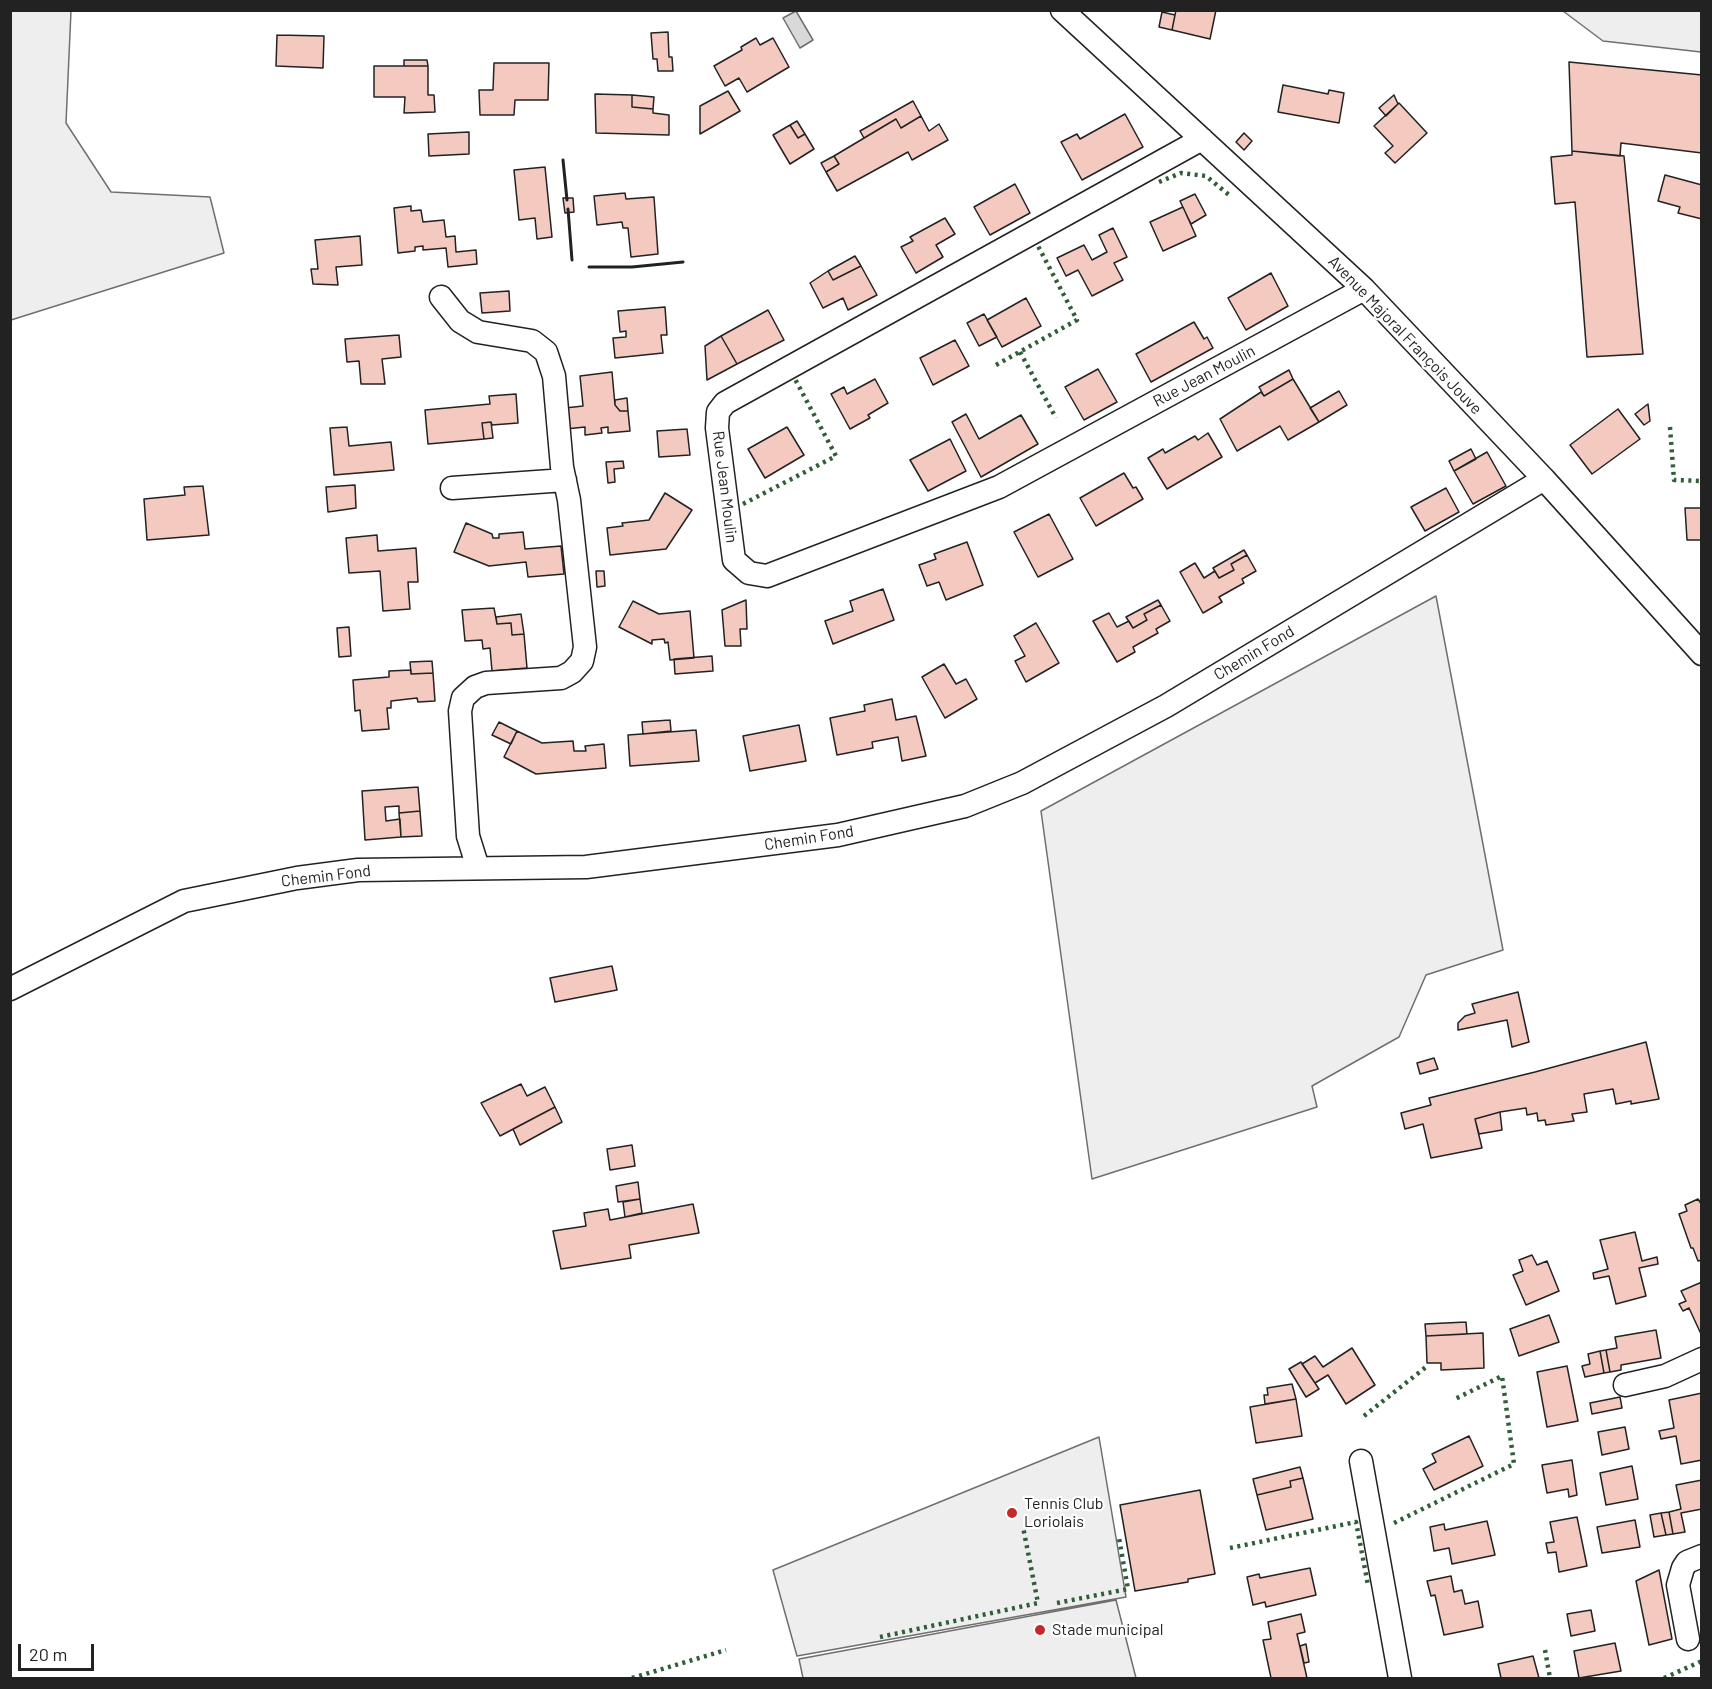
<!DOCTYPE html>
<html>
<head>
<meta charset="utf-8">
<style>
  body { margin:0 }
  #map { position:relative; width:1712px; height:1689px; overflow:hidden; background:#fff; font-family:Barlow,sans-serif }
  canvas { display:block }
  .frame { position:absolute; inset:0; border:12px solid #222; pointer-events:none }
  .scale { position:absolute; left:18px; top:1644px; width:76px; height:27px; box-sizing:border-box; border:3px solid #222; border-top:0; padding-left:8px; font-size:18px; line-height:21px; white-space:nowrap; color:#222; -webkit-text-stroke:4px #fff; paint-order:stroke }
</style>
</head>
<body>
<div id="map">
<canvas width="1712" height="1689"></canvas>
<div class="frame"></div>
<div class="scale">20 m</div>
</div>
<script>
const g = document.querySelector('canvas').getContext('2d');
g.lineJoin = 'round';
function fill(path, color) { g.fillStyle = color; g.fill(path, 'evenodd'); }
const shape = rows => new Path2D(rows.map(r => 'M' + r).join(''));
function strokePath(path, color, width, dash) { g.strokeStyle = color; g.lineWidth = width; g.lineCap = dash ? 'butt' : 'round'; g.setLineDash(dash || []); g.stroke(path); }
function write(font, color, halo, rows, align = 'center') {
  g.font = font + ' Barlow,sans-serif'; g.lineWidth = 4.5; g.setLineDash([]); g.textBaseline = 'middle'; g.strokeStyle = halo; g.fillStyle = color; for (const [text, x, y, turn = 0] of rows) {
    g.save(); g.translate(x, y); g.rotate((+turn || 0) * Math.PI / 180); g.textAlign = isNaN(turn) ? turn : align; if (halo) g.strokeText(text, 0, 0); g.fillText(text, 0, 0); g.restore();
  }
}
const green = shape([
  [11,10,71,11,66,123,111,192,210,197,224,253,11,320,11,10],
  [1563,11,1701,11,1701,52,1603,41,1563,11],
  [1436,596,1503,950,1426,975,1399,1037,1312,1086,1317,1107,1092,1179,1041,811,1436,596],
  [1099,1437,1126,1597,797,1656,773,1570,1099,1437],
  [1116,1600,1136,1678,803,1678,799,1659,1116,1600]
]);
fill(green, '#eee');
strokePath(green, '#6f6f6f', 1.5);
const water = shape([
  [796,11,813,40,800,48,783,18,796,11]
]);
fill(water, '#d9d9d9');
strokePath(water, '#6f6f6f', 1.5);
const building = shape([
  [1176,10,1216,10,1210,39,1172,30,1176,10],
  [1162,12,1175,15,1172,30,1159,27,1162,12],
  [668,32,669,57,672,57,673,71,658,71,657,59,653,59,651,33,668,32],
  [277,35,324,36,323,68,276,66,277,35],
  [756,38,760,45,773,38,789,67,747,92,739,78,725,86,714,66,742,50,741,47,756,38],
  [404,60,427,60,428,66,404,66,404,60],
  [1569,62,1702,75,1702,153,1621,143,1620,156,1572,151,1569,62],
  [494,63,549,63,548,100,515,100,514,115,480,115,479,90,493,90,494,63],
  [374,66,428,66,428,95,434,95,435,112,404,113,405,97,374,97,374,66],
  [1283,85,1328,94,1329,90,1344,93,1339,123,1278,112,1283,85],
  [728,91,740,111,700,134,700,106,728,91],
  [595,94,632,95,632,107,653,109,653,113,669,115,669,135,596,133,595,94],
  [632,95,654,97,653,109,632,107,632,95],
  [1394,95,1398,104,1386,116,1379,108,1394,95],
  [913,101,921,116,901,128,896,119,864,138,860,131,913,101],
  [1399,103,1427,133,1395,163,1385,153,1393,146,1374,126,1399,103],
  [1125,114,1143,147,1082,180,1061,142,1077,134,1080,139,1125,114],
  [921,116,929,131,939,124,948,140,912,160,908,152,837,191,826,172,839,164,834,156,896,119,901,128,921,116],
  [797,121,805,134,798,138,790,125,797,121],
  [790,125,798,138,805,134,814,149,790,164,773,135,790,125],
  [469,132,469,154,429,156,428,134,469,132],
  [1244,133,1252,141,1244,150,1236,142,1244,133],
  [1572,151,1624,156,1643,354,1587,357,1575,202,1555,204,1551,157,1572,155,1572,151],
  [834,156,839,164,826,172,821,163,834,156],
  [545,167,552,237,537,239,535,218,519,220,514,170,545,167],
  [1665,175,1702,185,1702,219,1678,213,1680,207,1658,201,1665,175],
  [1015,184,1030,213,990,235,974,207,1015,184],
  [625,193,626,199,654,197,658,254,631,257,628,228,623,228,622,222,597,225,594,196,625,193],
  [1195,194,1206,215,1191,224,1180,201,1195,194],
  [563,198,573,198,574,212,565,213,563,198],
  [411,206,411,211,421,210,423,222,444,220,446,237,455,236,456,252,476,250,477,264,448,267,446,248,423,250,423,246,415,247,415,251,398,253,394,208,411,206],
  [1183,207,1196,236,1163,251,1150,222,1183,207],
  [945,218,955,234,936,245,943,257,916,273,901,247,913,241,910,237,945,218],
  [1113,228,1127,257,1114,263,1123,280,1092,296,1078,270,1066,276,1057,258,1084,245,1092,260,1107,252,1099,235,1113,228],
  [360,236,362,265,336,267,338,285,313,284,311,269,318,269,315,240,360,236],
  [855,256,861,266,833,280,828,271,855,256],
  [861,266,877,295,848,310,843,298,823,308,810,283,828,271,833,280,861,266],
  [1271,273,1288,306,1246,330,1228,298,1271,273],
  [509,291,510,311,482,313,480,293,509,291],
  [1026,298,1041,326,1002,347,987,320,1026,298],
  [665,307,667,335,661,335,663,353,615,358,613,338,626,337,626,331,620,332,618,311,665,307],
  [768,310,784,340,737,364,721,336,768,310],
  [984,314,997,337,979,346,967,323,984,314],
  [1194,322,1204,339,1207,337,1213,348,1151,382,1136,354,1194,322],
  [399,335,401,357,382,359,385,384,361,384,359,361,347,362,345,339,399,335],
  [721,336,737,364,707,380,705,346,721,336],
  [955,340,969,366,933,385,920,358,955,340],
  [1098,369,1117,402,1084,420,1065,387,1098,369],
  [1289,370,1293,379,1264,396,1259,387,1289,370],
  [612,372,615,405,620,411,628,411,630,431,608,433,608,427,601,428,602,433,585,435,585,427,566,429,565,408,583,406,580,376,612,372],
  [875,379,888,403,868,415,870,418,850,429,831,394,844,387,847,394,875,379],
  [1293,379,1319,422,1288,440,1280,426,1237,451,1220,419,1261,392,1264,396,1293,379],
  [1339,391,1347,405,1319,422,1310,408,1339,391],
  [516,394,518,423,492,425,491,422,482,423,484,439,428,444,425,410,490,404,489,396,516,394],
  [627,398,628,411,620,411,615,405,615,400,627,398],
  [1648,404,1650,421,1644,425,1635,414,1648,404],
  [1618,409,1640,439,1592,474,1570,445,1618,409],
  [966,414,979,439,1021,415,1038,444,981,477,952,422,966,414],
  [491,422,493,438,484,439,482,423,491,422],
  [347,427,349,446,391,442,394,470,334,475,330,428,347,427],
  [787,427,804,455,765,478,748,449,787,427],
  [687,429,690,455,659,457,657,431,687,429],
  [1208,433,1222,457,1167,489,1148,458,1163,449,1165,453,1195,436,1198,440,1208,433],
  [950,439,966,471,928,491,910,460,950,439],
  [1471,449,1476,459,1454,471,1449,461,1471,449],
  [1487,452,1506,486,1473,504,1454,471,1487,452],
  [623,461,624,468,614,469,615,482,608,483,606,462,623,461],
  [1124,473,1133,488,1136,487,1143,499,1096,526,1080,498,1124,473],
  [355,485,356,508,328,512,326,487,355,485],
  [203,486,209,535,147,540,144,499,185,495,184,487,203,486],
  [1446,488,1459,512,1425,531,1411,507,1446,488],
  [665,493,692,510,666,549,610,555,607,528,623,526,622,523,649,520,665,493],
  [1685,508,1702,508,1702,540,1687,540,1685,508],
  [1049,514,1073,559,1038,577,1014,532,1049,514],
  [466,523,492,534,493,538,499,538,499,534,523,532,525,549,561,546,564,574,528,577,526,562,489,566,454,552,466,523],
  [377,535,378,551,416,548,418,582,408,582,410,609,383,611,380,571,349,573,346,538,377,535],
  [967,542,983,585,946,600,939,582,927,586,919,565,936,559,934,554,967,542],
  [1244,550,1247,555,1231,564,1234,570,1219,578,1213,568,1244,550],
  [1247,555,1256,571,1242,579,1244,583,1219,597,1222,602,1203,613,1180,572,1195,563,1204,578,1215,571,1219,578,1234,570,1231,564,1247,555],
  [596,571,604,571,605,586,597,587,596,571],
  [883,589,894,620,833,644,825,621,853,611,850,601,883,589],
  [746,600,747,629,740,629,741,646,725,646,722,610,746,600],
  [1158,600,1161,605,1144,614,1147,620,1133,628,1126,617,1158,600],
  [633,601,659,614,690,611,694,658,670,660,668,642,665,643,664,639,652,640,652,644,619,627,633,601],
  [1161,605,1170,621,1156,629,1158,633,1133,647,1135,652,1117,662,1093,621,1109,613,1117,627,1129,621,1133,628,1147,620,1144,614,1161,605],
  [494,608,497,624,511,623,512,635,524,634,527,668,492,671,490,648,483,649,482,640,465,641,462,610,494,608],
  [521,614,524,634,512,635,511,623,497,624,496,617,521,614],
  [1036,623,1059,663,1026,682,1015,661,1025,656,1014,636,1036,623],
  [349,627,351,656,339,657,337,628,349,627],
  [712,656,713,671,675,674,674,659,712,656],
  [432,661,433,673,411,674,410,662,432,661],
  [944,664,956,684,966,679,977,699,945,718,922,677,944,664],
  [411,670,411,674,433,673,435,701,418,702,417,698,391,701,391,708,387,708,389,729,362,731,360,710,355,711,353,680,389,677,389,671,411,670],
  [892,699,896,720,916,716,926,756,902,761,898,737,872,742,873,748,837,755,830,718,865,711,864,705,892,699],
  [670,720,671,731,643,734,642,722,670,720],
  [499,722,517,731,511,744,492,735,499,722],
  [799,725,806,761,750,771,743,736,799,725],
  [696,730,699,761,630,766,628,735,696,730],
  [517,731,542,743,573,741,574,751,586,751,585,746,604,744,606,768,536,774,504,757,517,731],
  [418,787,420,811,399,813,399,806,385,807,386,821,400,819,401,837,365,840,362,791,418,787],
  [420,811,422,836,401,837,399,813,420,811],
  [612,966,617,990,555,1002,550,978,612,966],
  [1518,992,1529,1042,1512,1047,1507,1020,1458,1030,1458,1023,1465,1016,1475,1013,1472,1004,1518,992],
  [1646,1042,1659,1099,1631,1104,1631,1101,1616,1104,1613,1089,1584,1094,1587,1112,1572,1114,1574,1121,1546,1125,1545,1120,1538,1121,1537,1113,1527,1115,1526,1108,1500,1112,1475,1119,1482,1148,1431,1158,1423,1124,1405,1129,1401,1113,1431,1105,1429,1098,1535,1072,1646,1042],
  [1434,1058,1438,1069,1420,1074,1417,1063,1434,1058],
  [521,1084,527,1096,545,1087,555,1107,500,1136,481,1103,521,1084],
  [555,1107,562,1122,520,1145,513,1129,555,1107],
  [1500,1112,1502,1130,1479,1134,1475,1119,1500,1112],
  [632,1145,635,1166,610,1170,607,1149,632,1145],
  [638,1182,640,1199,618,1202,616,1186,638,1182],
  [640,1199,642,1213,625,1217,623,1202,640,1199],
  [1698,1199,1702,1205,1702,1260,1698,1261,1693,1248,1691,1248,1679,1214,1687,1211,1685,1205,1698,1199],
  [693,1204,699,1233,629,1245,631,1258,561,1269,553,1231,586,1226,584,1213,608,1209,610,1220,693,1204],
  [1635,1232,1642,1261,1657,1257,1658,1264,1639,1268,1646,1296,1616,1304,1609,1276,1594,1279,1593,1273,1608,1269,1600,1240,1635,1232],
  [1532,1255,1537,1265,1547,1261,1559,1291,1526,1305,1513,1275,1523,1271,1519,1260,1532,1255],
  [1702,1282,1702,1334,1701,1334,1689,1308,1683,1311,1679,1304,1686,1301,1681,1291,1702,1282],
  [1549,1315,1559,1342,1519,1356,1510,1329,1549,1315],
  [1466,1322,1467,1334,1426,1336,1425,1324,1466,1322],
  [1656,1330,1661,1358,1621,1365,1621,1370,1610,1372,1606,1350,1617,1348,1615,1337,1656,1330],
  [1483,1333,1484,1368,1441,1370,1441,1363,1427,1363,1426,1336,1483,1333],
  [1352,1348,1375,1385,1346,1404,1328,1375,1315,1383,1302,1364,1315,1356,1323,1367,1352,1348],
  [1606,1350,1610,1372,1604,1373,1600,1351,1606,1350],
  [1600,1351,1604,1373,1585,1377,1582,1366,1590,1364,1588,1354,1600,1351],
  [1301,1362,1319,1389,1306,1397,1289,1369,1301,1362],
  [1567,1366,1578,1421,1547,1427,1537,1372,1567,1366],
  [1292,1384,1296,1399,1265,1404,1264,1395,1268,1395,1267,1388,1292,1384],
  [1702,1393,1702,1460,1681,1464,1676,1436,1661,1439,1659,1431,1674,1428,1669,1400,1702,1393],
  [1620,1397,1622,1408,1592,1414,1590,1403,1620,1397],
  [1296,1399,1302,1436,1256,1443,1250,1407,1296,1399],
  [1625,1427,1629,1449,1602,1455,1598,1432,1625,1427],
  [1469,1436,1483,1466,1434,1490,1423,1469,1436,1462,1432,1454,1469,1436],
  [1572,1460,1577,1495,1569,1497,1568,1489,1547,1493,1542,1465,1572,1460],
  [1632,1466,1638,1499,1606,1505,1600,1473,1632,1466],
  [1300,1467,1303,1478,1290,1481,1291,1487,1257,1495,1253,1479,1300,1467],
  [1303,1478,1313,1519,1266,1530,1257,1495,1291,1487,1290,1481,1303,1478],
  [1702,1480,1702,1509,1681,1513,1685,1532,1673,1534,1669,1512,1681,1509,1676,1485,1702,1480],
  [1200,1490,1215,1574,1188,1579,1188,1582,1135,1591,1120,1505,1200,1490],
  [1669,1512,1673,1534,1666,1535,1661,1513,1669,1512],
  [1661,1513,1666,1535,1654,1537,1650,1515,1661,1513],
  [1577,1517,1587,1566,1559,1572,1556,1552,1548,1553,1546,1543,1554,1542,1550,1522,1577,1517],
  [1635,1520,1640,1547,1602,1553,1597,1527,1635,1520],
  [1487,1521,1495,1555,1452,1564,1449,1548,1434,1551,1430,1527,1444,1524,1445,1530,1487,1521],
  [1310,1568,1316,1595,1266,1607,1265,1602,1253,1605,1247,1577,1259,1574,1260,1578,1310,1568],
  [1659,1570,1672,1639,1649,1645,1636,1581,1659,1570],
  [1451,1576,1454,1592,1462,1590,1465,1604,1478,1601,1483,1627,1444,1635,1435,1595,1431,1596,1427,1581,1451,1576],
  [1591,1610,1595,1631,1571,1636,1567,1614,1591,1610],
  [1301,1614,1305,1632,1297,1634,1307,1678,1271,1678,1263,1640,1271,1639,1268,1622,1301,1614],
  [1615,1643,1621,1671,1579,1678,1574,1651,1615,1643],
  [1306,1644,1309,1662,1304,1663,1300,1646,1306,1644],
  [1533,1656,1539,1678,1501,1678,1498,1664,1533,1656]
]);
fill(building, '#f3c9c0');
strokePath(building, '#222', 1.5);
const minor = shape([
  [1062,10,1364,289,1544,479,1702,654],
  [1202,139,725,403,718,412,717,428,734,560,749,573,767,576,999,487,1364,289],
  [441,297,460,321,478,332,532,341,546,352,554,376,562,467,569,500,585,647,582,661,572,672,561,678,486,683,475,687,463,698,460,711,468,836,478,868],
  [452,488,565,480],
  [10,989,184,901,297,878,358,870,586,867,838,835,965,806,1022,783,1166,706,1544,479],
  [1625,1385,1665,1376,1702,1359],
  [1361,1461,1400,1678],
  [1688,1639,1678,1585,1683,1568,1687,1562,1702,1556]
]);
strokePath(minor, '#222', 25);
strokePath(minor, '#fff', 22);
strokePath(shape([
  [1159,182,1181,173,1206,176,1229,195],
  [1020,352,1056,418],
  [996,365,1077,320,1038,246],
  [1670,427,1674,480,1702,481],
  [743,504,836,456,795,379],
  [1364,1416,1426,1367],
  [1394,1523,1514,1464,1502,1376,1455,1399],
  [1230,1548,1356,1522,1368,1585],
  [1057,1603,1128,1589,1119,1538],
  [880,1637,1038,1603,1023,1527],
  [1545,1650,1550,1678],
  [632,1678,726,1650],
  [1664,1678,1702,1661]
]), '#2f5e38', 4.5, [3, 4.5]);
strokePath(shape([
  [563,160,567,200],
  [568,209,572,260],
  [589,267,632,267,683,262]
]), '#222', 3);
for (const [x, y, r, color] of [
  [1012,1513,6,"#c62828"],
  [1040,1630,6,"#c62828"]
]) { const dot = new Path2D(); dot.arc(x, y, r, 0, 2 * Math.PI); g.fillStyle = color; g.fill(dot); strokePath(dot, '#fff', 2); }
write('16px', '#222', '#fff', [
  ["Avenue Majoral François Jouve",1405,335,46],
  ["Rue Jean Moulin",1204,376,-28],
  ["Rue Jean Moulin",725,487,83],
  ["Chemin Fond",1254,653,-31],
  ["Chemin Fond",809,838,-9],
  ["Chemin Fond",326,876,-7]
]);
write('16px', '#222', '#fff', [
  ["Tennis Club",1024,1504],
  ["Loriolais",1024,1522],
  ["Stade municipal",1052,1630]
], 'left');
</script>
</body>
</html>
